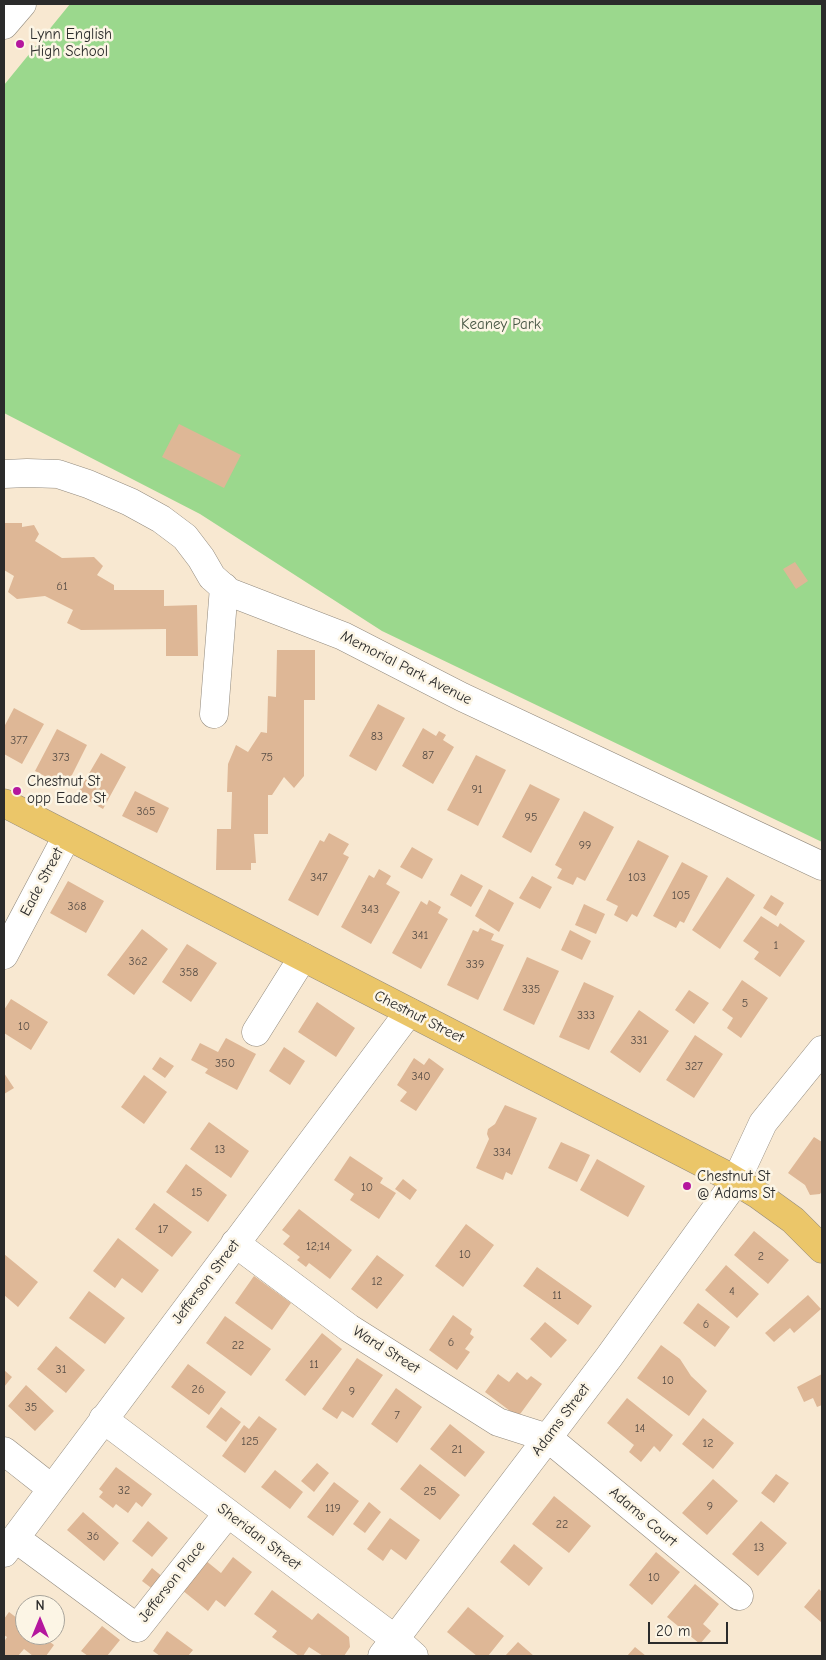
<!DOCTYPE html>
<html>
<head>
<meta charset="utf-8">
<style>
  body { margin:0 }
  #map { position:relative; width:826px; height:1660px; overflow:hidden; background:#f8e8d1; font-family:"Comic Neue",sans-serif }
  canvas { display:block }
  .frame { position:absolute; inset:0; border:5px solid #2b2b2b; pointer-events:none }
  .north { position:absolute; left:15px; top:1595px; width:50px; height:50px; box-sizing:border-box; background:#fcf5e5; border:1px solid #a8a49b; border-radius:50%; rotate:0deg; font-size:14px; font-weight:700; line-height:20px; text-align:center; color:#2b2b2b }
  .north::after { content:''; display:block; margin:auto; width:18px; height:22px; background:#b5179e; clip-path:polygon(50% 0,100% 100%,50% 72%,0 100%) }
  .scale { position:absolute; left:648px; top:1622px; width:80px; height:22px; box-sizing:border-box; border:2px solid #2b2b2b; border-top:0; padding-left:6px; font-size:15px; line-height:18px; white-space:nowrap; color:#2b2b2b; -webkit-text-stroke:4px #fcf5e5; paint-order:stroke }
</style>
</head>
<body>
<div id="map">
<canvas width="826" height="1660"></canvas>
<div class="frame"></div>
<div class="north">N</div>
<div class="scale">20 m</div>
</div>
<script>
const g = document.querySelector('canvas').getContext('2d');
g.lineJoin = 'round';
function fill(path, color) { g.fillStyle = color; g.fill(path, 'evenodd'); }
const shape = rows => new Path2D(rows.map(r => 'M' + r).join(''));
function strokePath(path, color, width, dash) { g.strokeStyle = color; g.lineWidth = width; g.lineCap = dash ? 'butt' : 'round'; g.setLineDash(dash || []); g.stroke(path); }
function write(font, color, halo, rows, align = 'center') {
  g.font = font + ' "Comic Neue",sans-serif'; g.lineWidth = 5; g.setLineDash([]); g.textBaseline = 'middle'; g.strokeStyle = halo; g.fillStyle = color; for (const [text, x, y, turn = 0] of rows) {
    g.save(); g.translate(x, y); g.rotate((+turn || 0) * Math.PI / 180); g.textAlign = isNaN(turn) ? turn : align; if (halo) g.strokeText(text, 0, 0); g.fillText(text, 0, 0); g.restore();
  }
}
fill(shape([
  [70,4,822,4,822,842,382,631,200,514,4,413,4,85]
]), '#9bd88d');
fill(shape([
  [179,424,241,455,224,488,162,457],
  [4,523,22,523,22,527,34,525,39,534,35,541,62,558,94,557,103,566,97,575,114,585,114,590,164,590,164,606,197,605,198,656,166,656,166,629,81,630,67,623,73,610,45,596,17,599,8,592,14,576,4,570],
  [795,562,808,581,796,589,783,569],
  [277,650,315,650,315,700,304,700,304,776,294,788,284,777,272,795,268,795,268,834,254,834,256,863,251,863,251,870,216,870,217,829,231,829,232,792,227,792,228,764,236,745,248,752,261,732,267,733,268,696,276,697],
  [378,704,405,718,376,771,349,756],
  [14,708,44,724,22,764,4,754,4,727],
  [423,728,436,736,439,731,446,735,443,740,454,747,433,784,402,766],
  [57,729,87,745,66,787,35,771],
  [101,753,126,767,103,809,77,794],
  [476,755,506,770,478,826,447,810],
  [530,784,560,799,531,853,502,837],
  [135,791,169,808,157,833,122,816],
  [584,811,614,827,585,881,577,877,573,885,557,878,562,869,555,865],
  [329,833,349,844,343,854,349,857,318,916,288,900,320,840,324,842],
  [638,840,669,856,637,917,632,914,627,922,614,915,618,906,606,900],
  [412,847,433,859,422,879,400,867],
  [682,862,708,876,684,923,680,921,676,928,653,916],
  [379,869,391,876,386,884,400,892,371,944,341,927,369,875,374,878],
  [461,874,483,886,471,907,450,895],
  [532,876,552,887,540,909,519,898],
  [727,877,755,895,720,949,692,930],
  [68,881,104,901,86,933,50,913],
  [489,889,514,903,499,932,475,916],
  [771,895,784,903,776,916,763,908],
  [429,900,441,907,438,913,448,919,421,969,392,953,421,901,427,905],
  [584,904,605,914,596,934,575,925],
  [761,916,778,927,780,923,805,941,780,977,754,959,759,952,743,941],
  [480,928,494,934,491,940,504,945,478,1000,447,985,473,930,478,932],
  [142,929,168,949,134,995,107,975],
  [570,930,591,941,582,960,561,950],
  [187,944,217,963,191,1002,162,982],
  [527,957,559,971,534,1025,503,1010],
  [742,980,768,998,741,1038,727,1028,733,1018,722,1010],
  [584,982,614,996,589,1050,559,1037],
  [689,990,709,1003,694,1024,675,1010],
  [11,999,48,1022,31,1050,4,1033,4,1010],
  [317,1002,355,1028,336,1057,298,1032],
  [639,1010,669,1031,640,1073,610,1052],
  [695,1035,723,1054,694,1098,666,1080],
  [226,1038,256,1054,237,1090,205,1073,208,1069,191,1060,200,1043,218,1052],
  [284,1047,305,1061,290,1085,269,1071],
  [160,1057,174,1066,165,1078,152,1069],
  [414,1058,424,1065,429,1058,444,1069,416,1111,400,1101,407,1092,397,1085],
  [4,1073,14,1088,4,1094],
  [144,1075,167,1092,144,1124,121,1107],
  [505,1105,537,1118,512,1175,506,1172,503,1180,476,1168,489,1139,487,1134,488,1129,495,1124],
  [209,1122,249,1151,231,1178,190,1149],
  [814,1137,822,1142,822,1191,820,1194,810,1195,805,1185,788,1173],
  [561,1142,590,1155,577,1182,548,1168],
  [350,1156,383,1178,380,1183,396,1193,379,1219,350,1200,354,1194,334,1180],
  [597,1159,645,1186,628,1217,580,1190],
  [186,1164,227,1195,208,1222,166,1192],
  [403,1179,417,1190,410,1200,395,1189],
  [154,1203,192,1232,172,1257,135,1229],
  [299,1209,352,1250,330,1279,309,1263,306,1267,297,1260,300,1257,283,1244,290,1236,282,1230],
  [466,1224,494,1245,463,1287,435,1266],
  [754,1231,789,1260,768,1284,734,1255],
  [118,1238,159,1270,142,1293,122,1278,115,1288,93,1271],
  [4,1254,38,1282,18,1307,4,1295],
  [377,1255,404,1275,377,1309,351,1289],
  [726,1265,759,1294,737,1318,705,1290],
  [537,1267,592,1306,578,1325,523,1286],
  [254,1276,291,1303,272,1330,235,1303],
  [89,1291,125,1318,105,1344,69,1318],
  [808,1295,821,1309,794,1333,790,1328,774,1342,765,1333],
  [698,1303,730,1327,715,1347,683,1323],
  [453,1315,472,1329,470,1334,474,1337,465,1349,470,1352,457,1370,429,1350],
  [225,1316,271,1349,251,1376,206,1343],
  [545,1322,567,1340,551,1358,530,1339],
  [322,1333,342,1349,305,1396,285,1380],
  [661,1345,680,1359,691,1376,707,1391,689,1416,637,1378],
  [56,1346,85,1370,66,1393,37,1369],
  [357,1358,383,1375,353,1418,342,1411,337,1419,322,1409],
  [188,1364,226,1392,209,1415,171,1387],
  [4,1370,12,1377,4,1387],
  [517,1372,527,1380,531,1376,542,1384,518,1417,485,1392,498,1374,509,1382],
  [822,1374,822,1405,817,1407,813,1398,804,1402,797,1387],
  [26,1385,54,1411,35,1431,8,1406],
  [396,1388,422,1407,397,1443,371,1424],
  [627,1398,673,1435,660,1452,654,1446,641,1462,629,1452,634,1445,607,1423],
  [221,1407,241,1422,226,1442,206,1427],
  [259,1416,277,1429,245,1473,222,1456,244,1425,249,1429],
  [703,1418,734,1443,713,1469,682,1444],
  [450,1424,485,1452,465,1477,430,1449],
  [317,1463,329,1473,314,1492,301,1481],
  [420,1464,460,1495,440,1520,400,1489],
  [116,1467,152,1494,142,1507,136,1502,128,1513,116,1504,113,1508,99,1497,103,1492,99,1489],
  [275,1470,303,1492,290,1509,261,1487],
  [776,1474,789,1483,774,1503,761,1493],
  [713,1479,738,1501,707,1535,682,1513],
  [334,1482,359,1501,333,1536,307,1517],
  [554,1496,591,1526,569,1553,532,1524],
  [369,1502,381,1512,365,1533,353,1524],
  [83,1512,119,1543,104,1561,67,1530],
  [390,1518,420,1540,406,1560,391,1549,383,1561,367,1549],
  [148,1521,168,1538,152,1557,132,1541],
  [761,1521,787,1543,758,1576,732,1554],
  [514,1544,543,1568,529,1586,500,1562],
  [656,1552,680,1572,652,1605,629,1585],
  [233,1557,252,1572,225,1607,216,1600,208,1611,182,1590,205,1560,221,1573],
  [152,1568,164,1578,154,1590,142,1581],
  [695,1584,719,1604,703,1624,711,1631,700,1644,667,1617],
  [819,1589,822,1592,822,1623,804,1607],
  [272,1590,312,1620,318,1613,349,1637,350,1647,344,1656,323,1656,309,1647,303,1656,299,1656,272,1637,277,1631,254,1614],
  [468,1607,504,1636,488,1656,477,1656,447,1632],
  [9,1612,25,1624,25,1635,40,1635,54,1645,46,1656,33,1656,24,1649,18,1656,6,1656,4,1655,4,1642,7,1637,4,1635,4,1619],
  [102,1626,120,1640,107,1656,88,1656,81,1651],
  [167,1631,193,1650,188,1656,160,1656,153,1651],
  [518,1642,534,1656,505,1656],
  [635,1647,646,1656,627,1656]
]), '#deb796');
const minor = shape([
  [4,25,22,4],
  [4,474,27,473,58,474,88,484,130,502,161,519,185,537,201,558,212,577,229,592,343,636,462,697,822,866],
  [214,714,224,587],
  [4,955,67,836],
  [256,1032,303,957],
  [235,1243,349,1328,498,1422,548,1438,739,1596],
  [103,1419,395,1639,414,1656],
  [4,1451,51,1488],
  [15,1538,137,1628,228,1513],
  [4,1553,409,1012],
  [382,1656,609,1357,736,1181,763,1123,822,1050]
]);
const major = shape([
  [4,803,724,1174,757,1194,793,1220,822,1249]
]);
strokePath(minor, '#928a7e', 29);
strokePath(major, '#928a7e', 29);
strokePath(minor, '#fff', 28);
strokePath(major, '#ebc669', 28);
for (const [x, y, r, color] of [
  [20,44,5,"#b5179e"],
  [17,791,5,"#b5179e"],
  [687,1186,5,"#b5179e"]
]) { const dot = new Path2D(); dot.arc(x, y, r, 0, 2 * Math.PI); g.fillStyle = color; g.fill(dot); strokePath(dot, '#fcf5e5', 2); }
write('12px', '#584e46', null, [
  ["61",62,587],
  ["83",377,737],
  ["377",19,741],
  ["87",428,756],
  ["373",61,758],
  ["75",267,758],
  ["91",477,790],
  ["365",146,812],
  ["95",531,818],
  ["99",585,846],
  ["347",319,878],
  ["103",637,878],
  ["105",681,896],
  ["368",77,907],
  ["343",370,910],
  ["341",420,936],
  ["1",776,946],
  ["362",138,962],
  ["339",475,965],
  ["358",189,973],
  ["335",531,990],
  ["5",745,1004],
  ["333",586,1016],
  ["10",24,1027],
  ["331",639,1041],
  ["350",225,1064],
  ["327",694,1067],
  ["340",421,1077],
  ["13",220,1150],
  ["334",502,1153],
  ["10",367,1188],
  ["15",197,1193],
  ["17",163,1230],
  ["12;14",318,1247],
  ["10",465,1255],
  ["2",761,1257],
  ["12",377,1282],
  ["4",732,1292],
  ["11",557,1296],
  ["6",706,1325],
  ["6",451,1343],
  ["22",238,1346],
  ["11",314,1365],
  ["31",61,1370],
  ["10",668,1381],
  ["26",198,1390],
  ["9",352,1392],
  ["35",31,1408],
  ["7",397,1416],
  ["14",640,1429],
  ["125",250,1442],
  ["12",708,1444],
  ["21",457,1450],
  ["32",124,1491],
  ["25",430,1492],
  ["9",710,1507],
  ["119",333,1509],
  ["22",562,1525],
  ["36",93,1537],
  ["13",759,1548],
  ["10",654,1578]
]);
write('15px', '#2b2b2b', '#fcf5e5', [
  ["Lynn English",30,35],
  ["High School",30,52],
  ["Chestnut St",27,782],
  ["opp Eade St",27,799],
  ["Chestnut St",697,1177],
  ["@ Adams St",697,1194]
], 'left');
write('15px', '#475644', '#fcf5e5', [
  ["Keaney Park",501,325]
]);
write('15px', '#2b2b2b', '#fcf5e5', [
  ["Memorial Park Avenue",406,668,27],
  ["Eade Street",42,882,-62],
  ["Chestnut Street",419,1017,27],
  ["Jefferson Street",206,1282,-53],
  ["Ward Street",386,1350,32],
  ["Adams Street",561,1420,-53],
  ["Adams Court",643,1517,40],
  ["Sheridan Street",259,1537,37],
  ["Jefferson Place",172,1582,-52]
]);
</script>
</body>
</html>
